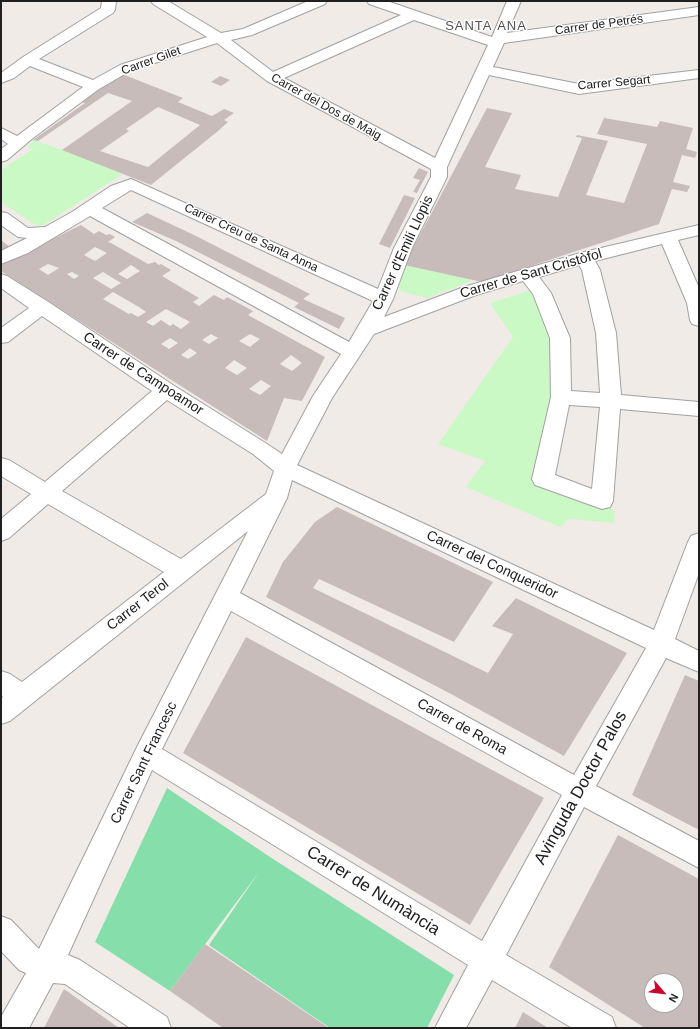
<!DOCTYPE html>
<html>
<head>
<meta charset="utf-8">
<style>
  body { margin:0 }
  #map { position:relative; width:700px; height:1029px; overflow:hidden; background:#f0ebe6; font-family:Arial,sans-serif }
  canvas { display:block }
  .frame { position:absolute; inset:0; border:2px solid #202020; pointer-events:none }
  .north { position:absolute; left:644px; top:973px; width:40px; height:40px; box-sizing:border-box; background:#fff; border:1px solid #a6a6a6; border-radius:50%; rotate:118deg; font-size:11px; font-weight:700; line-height:16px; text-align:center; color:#202020 }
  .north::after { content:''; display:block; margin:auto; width:14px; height:18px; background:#cc032c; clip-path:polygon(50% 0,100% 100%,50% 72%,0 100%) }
</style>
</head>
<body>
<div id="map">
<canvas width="700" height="1029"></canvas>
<div class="frame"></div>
<div class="north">N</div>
</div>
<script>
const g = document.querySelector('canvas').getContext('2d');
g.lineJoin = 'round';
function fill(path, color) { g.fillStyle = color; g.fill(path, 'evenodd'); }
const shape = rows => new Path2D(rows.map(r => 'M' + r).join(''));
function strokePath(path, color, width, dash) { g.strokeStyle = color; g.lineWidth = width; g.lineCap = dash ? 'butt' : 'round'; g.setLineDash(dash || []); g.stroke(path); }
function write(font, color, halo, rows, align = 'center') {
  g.font = font + ' Arial,sans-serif'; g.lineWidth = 3; g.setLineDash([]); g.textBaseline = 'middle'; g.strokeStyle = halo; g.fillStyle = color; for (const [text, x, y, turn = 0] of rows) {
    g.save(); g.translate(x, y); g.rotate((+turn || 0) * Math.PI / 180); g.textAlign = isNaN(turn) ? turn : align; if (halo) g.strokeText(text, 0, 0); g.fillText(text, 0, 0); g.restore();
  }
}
fill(shape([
  [33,140,63,150,123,174,45,224,39,226,34,224,1,202,1,170,33,149,27,146,33,142],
  [404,265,474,280,427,298,401,291,397,285],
  [538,288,560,338,543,479,615,510,614,523,569,519,560,527,466,487,485,461,438,444,513,337,490,303]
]), '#cbf9c5');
fill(shape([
  [167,788,270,857,454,975,427,1028,330,1028,209,945,259,872,170,991,95,942]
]), '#86deaa');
fill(shape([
  [122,74,183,98,178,102,212,116,224,109,234,113,224,120,228,122,218,131,151,185,62,150,132,101,108,93,38,141,33,140,85,103,81,102],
  [158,107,200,125,148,167,100,151,129,131,126,129],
  [220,76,230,80,221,86,211,82],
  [487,108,512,113,485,167,521,175,515,189,558,197,582,138,576,137,577,135,608,141,586,195,624,203,647,144,597,134,604,118,657,127,660,121,693,128,686,149,697,152,695,158,682,155,673,182,690,186,687,192,672,189,659,224,482,282,404,265],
  [419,168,428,172,417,193,413,192,420,180,413,178],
  [404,195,415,198,390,248,379,244],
  [147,213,192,234,310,294,303,299,345,318,339,329,294,307,299,303,176,241,132,222],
  [81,225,94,234,99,231,106,235,110,234,115,237,108,242,111,243,148,264,155,262,159,265,161,264,171,270,162,276,199,298,193,302,199,306,214,295,224,300,227,297,253,311,248,315,325,357,302,401,284,398,267,441,1,271,1,264],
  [95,247,107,253,95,261,84,255],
  [48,264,59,268,48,275,39,269],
  [131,265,140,271,127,279,118,274],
  [72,272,79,276,74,279,67,274],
  [103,272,121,283,111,289,93,278],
  [113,292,139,307,146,312,138,317,131,313,129,314,103,299],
  [166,309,190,322,181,329,173,324,170,326,161,320,153,326,146,322],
  [211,334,218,338,209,344,202,340],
  [250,334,260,339,250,347,239,341],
  [170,338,178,343,169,349,161,344],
  [190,348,197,353,188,359,181,355],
  [291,355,302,363,292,371,280,364],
  [234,360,247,368,237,375,225,368],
  [261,380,271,386,260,395,249,389],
  [1,240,11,248,1,252],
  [337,507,493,582,454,642,319,579,313,588,488,673,513,634,492,626,516,598,627,653,564,756,451,694,266,597,283,562,315,522],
  [246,637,544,798,470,925,183,753],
  [685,675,699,681,699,830,632,795],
  [618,835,699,879,699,1028,645,1028,549,967],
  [652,981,676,981,676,1005,652,1005],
  [205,944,329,1028,223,1028,170,991],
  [64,989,119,1028,44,1028],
  [523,1012,548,1028,515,1028]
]), '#c8bcba');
const minor = shape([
  [102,1,116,1,115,10,113,13,39,59,93,80,120,65,207,37,153,4,151,1,168,1,221,33,243,29,308,1,327,1,325,4,252,35,231,40,273,72,401,15,369,4,367,1,387,1,492,37,507,1,521,1,507,33,699,7,699,15,504,43,493,67,579,84,699,70,699,78,579,94,489,75,447,167,447,177,412,248,393,299,384,317,464,287,521,270,584,252,699,225,699,235,678,240,699,288,699,326,692,324,690,320,687,303,662,244,595,261,600,270,616,333,621,395,699,402,699,416,620,409,613,501,610,507,602,509,535,485,532,479,551,397,550,338,533,294,523,281,476,295,374,334,332,398,297,465,654,630,688,542,691,536,699,533,699,573,675,639,699,651,699,672,666,658,596,786,699,841,699,868,584,807,506,955,612,1017,616,1028,572,1028,492,980,466,1028,435,1028,468,965,152,770,68,955,80,960,167,1017,171,1028,130,1028,65,984,53,983,29,1028,1,1028,1,1017,26,973,19,970,1,951,1,916,11,920,39,949,138,745,248,531,10,721,1,724,1,698,3,697,1,695,1,671,10,674,22,682,164,572,48,504,9,538,1,541,1,519,31,494,1,476,1,458,9,460,45,482,152,391,42,316,8,342,1,343,1,328,29,308,1,288,1,274,7,276,50,303,173,385,267,444,282,454,313,396,341,354,90,216,28,253,1,264,1,251,27,238,18,237,1,225,1,212,7,213,28,228,45,227,72,212,111,186,131,179,378,289,394,248,431,177,431,169,267,81,217,43,130,71,99,89,33,138,7,160,1,162,1,149,8,144,1,139,1,128,17,136,83,87,30,66,14,78,1,83,1,73,23,57,101,8,102,1],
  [414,20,488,45,435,158,284,78,414,20],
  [131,190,373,301,349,342,102,208,131,190],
  [579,265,582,270,596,333,600,393,571,391,570,338,551,293,539,277,579,265],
  [167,400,253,454,274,471,266,494,181,559,62,491,167,400],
  [569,405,600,407,592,489,555,475,569,405],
  [292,480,646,648,574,775,240,593,287,498,292,480],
  [231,611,562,795,482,941,162,749,231,611]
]);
strokePath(minor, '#a1a1a1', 2);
fill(minor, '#fff');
write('12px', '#202020', '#fff', [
  ["Carrer de Petrés",599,25,-8],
  ["Carrer Gilet",151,61,-20],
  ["Carrer Segart",614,83,-5],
  ["Carrer del Dos de Maig",326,107,29],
  ["Carrer Creu de Santa Anna",251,238,25]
]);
g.letterSpacing = '1px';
write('13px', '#535353', '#fff', [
  ["SANTA ANA",486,26]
]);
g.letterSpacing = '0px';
write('14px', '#202020', '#fff', [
  ["Carrer d'Emili Llopis",403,253,-65],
  ["Carrer de Sant Cristòfol",531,274,-16],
  ["Carrer de Campoamor",143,374,33],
  ["Carrer del Conqueridor",492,565,25],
  ["Carrer Terol",138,605,-38],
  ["Carrer de Roma",462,727,29],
  ["Carrer Sant Francesc",144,763,-64]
]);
write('17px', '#202020', '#fff', [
  ["Avinguda Doctor Palos",581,788,-61],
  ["Carrer de Numància",373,891,32]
]);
</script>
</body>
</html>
